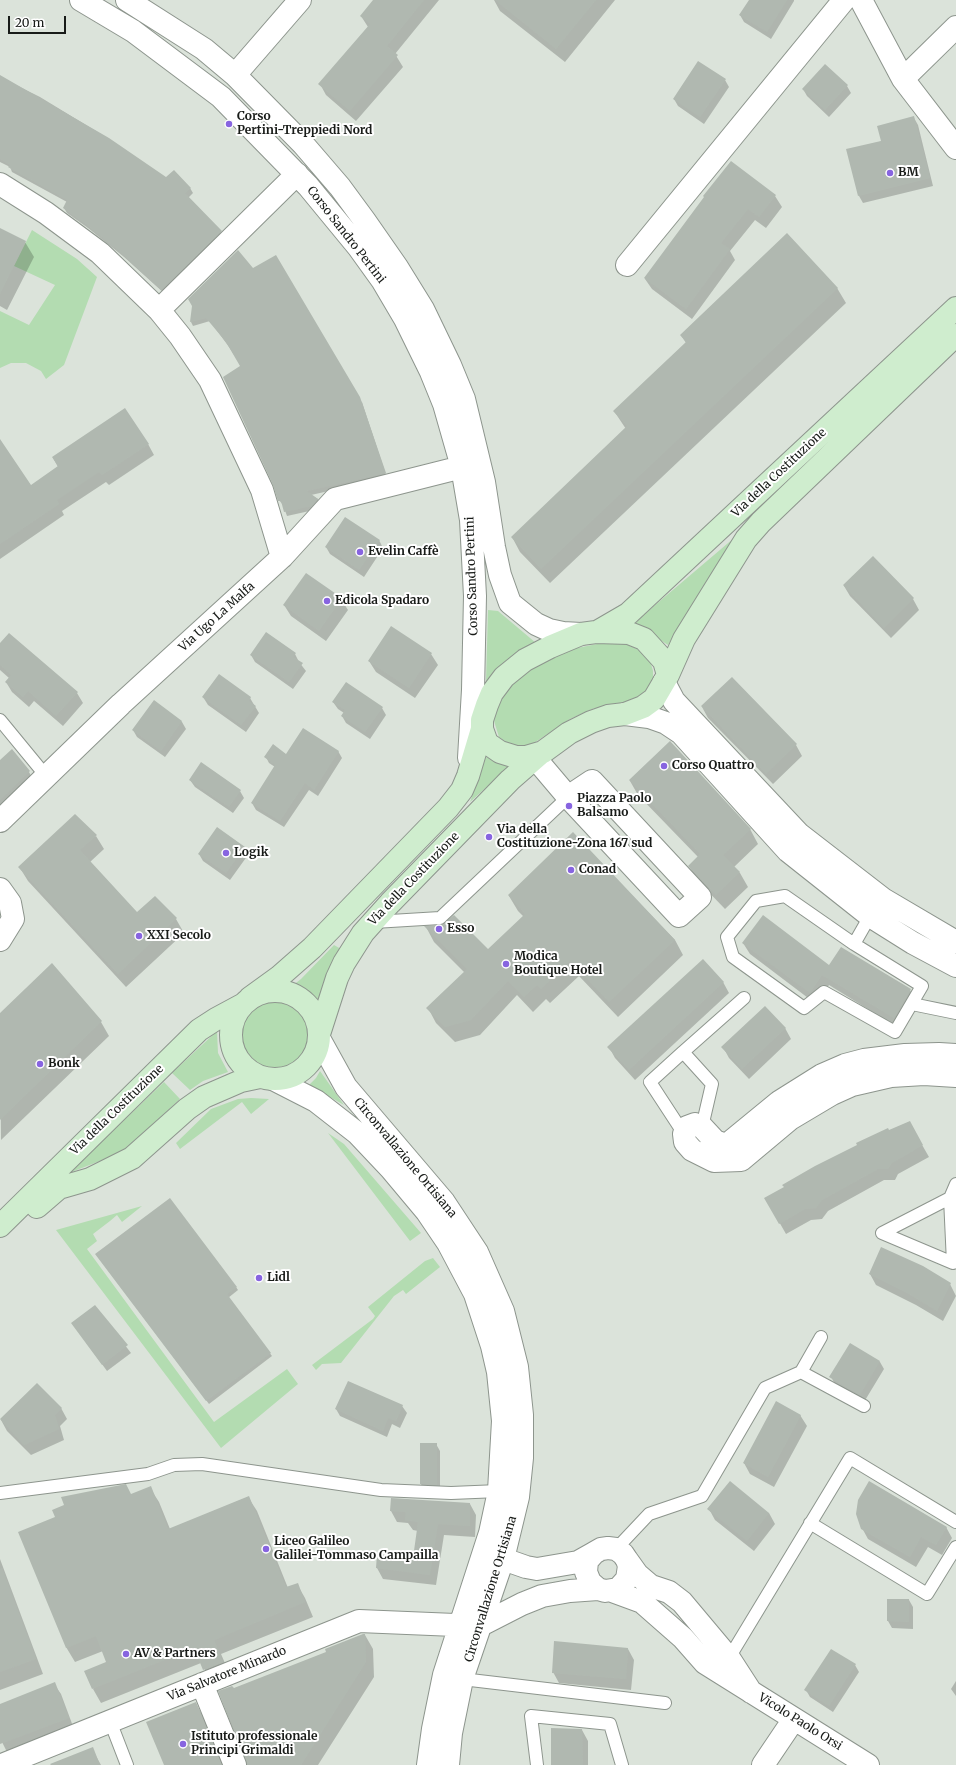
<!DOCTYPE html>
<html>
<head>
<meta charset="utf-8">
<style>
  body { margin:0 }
  #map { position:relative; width:956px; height:1765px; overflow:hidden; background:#dbe3da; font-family:Merriweather,serif }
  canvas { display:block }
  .scale { position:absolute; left:8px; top:16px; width:58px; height:18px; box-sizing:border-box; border:2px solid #181b18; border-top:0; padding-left:5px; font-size:12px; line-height:14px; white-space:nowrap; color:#181b18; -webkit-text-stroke:3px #fff; paint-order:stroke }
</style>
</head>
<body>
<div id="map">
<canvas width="956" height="1765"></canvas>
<div class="scale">20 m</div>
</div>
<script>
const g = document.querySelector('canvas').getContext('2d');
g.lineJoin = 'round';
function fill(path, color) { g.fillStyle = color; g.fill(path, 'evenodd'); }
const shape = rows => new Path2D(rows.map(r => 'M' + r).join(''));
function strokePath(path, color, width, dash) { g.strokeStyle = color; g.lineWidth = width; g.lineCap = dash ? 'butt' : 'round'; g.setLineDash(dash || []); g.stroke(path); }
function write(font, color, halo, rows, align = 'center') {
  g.font = font + ' Merriweather,serif'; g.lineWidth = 4; g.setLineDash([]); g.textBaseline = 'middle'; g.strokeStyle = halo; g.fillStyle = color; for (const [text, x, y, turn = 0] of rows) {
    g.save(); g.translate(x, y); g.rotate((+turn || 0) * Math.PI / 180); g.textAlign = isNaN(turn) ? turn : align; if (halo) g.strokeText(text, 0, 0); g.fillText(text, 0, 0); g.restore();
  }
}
fill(shape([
  [32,230,77,259,97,277,64,365,46,379,41,371,26,363,11,363,0,368,0,311,29,325,55,285,14,266],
  [734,538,668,645,634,623],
  [488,610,498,611,536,643,509,660,486,682],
  [602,643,626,644,639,650,650,660,653,671,653,684,645,695,629,701,592,709,570,719,528,747,512,746,499,737,494,721,496,706,507,688,523,674,549,658,572,649],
  [486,757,510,766,470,802],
  [334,945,341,949,319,1007,317,1001,310,995,301,989,292,986,301,979],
  '239 1037a35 35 0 1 1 70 0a35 35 0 1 1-70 0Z',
  [217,1031,218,1053,228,1072,203,1081,190,1090,172,1073],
  [320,1071,344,1105,309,1085,316,1078],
  [164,1082,180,1099,123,1152,69,1173],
  [251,1098,269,1099,251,1114,242,1102,180,1149,176,1143,211,1109,238,1099],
  [328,1133,344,1144,421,1233,410,1241],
  [142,1206,122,1222,117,1215,110,1221,93,1234,97,1241,87,1249,214,1422,287,1369,298,1384,221,1448,56,1230],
  [433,1258,440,1267,406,1294,403,1290,394,1296,341,1363,322,1364,316,1370,312,1365,373,1319,375,1316,368,1307,425,1261]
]), '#b3dcb1');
fill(shape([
  [374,0,439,0,395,54,403,67,356,121,326,95,320,84,368,27,361,16],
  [494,0,615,0,565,62,500,11],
  [750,0,794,0,794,1,771,39,744,22,740,15],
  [825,66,847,86,851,93,829,117,807,96,803,89],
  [0,77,40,97,109,139,166,178,190,188,193,193,188,198,224,236,165,294,124,257,88,228,67,213,64,208,67,202,12,172,10,167,0,162],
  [725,80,729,87,704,124,678,106,674,99],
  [914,118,918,125,933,186,863,203,859,196,847,150,883,141],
  [731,162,775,196,782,207,766,228,755,220,730,251,735,260,692,319,652,289,645,279],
  [0,229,25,242,34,257,7,310,0,306],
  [837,288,846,303,550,583,520,552,512,537,626,429,614,411,686,343,681,335],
  [193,307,362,402,387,478,311,495,318,499,320,504,314,510,287,516,283,505,279,500,242,367,229,347,210,321,193,326,191,322],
  [0,441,31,486,58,467,53,458,148,444,154,455,109,485,106,482,62,511,64,515,0,559],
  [379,540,383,548,364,577,330,554,326,547],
  [873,558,913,599,919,610,891,638,850,596,844,586],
  [341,599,348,610,326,641,291,616,284,605],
  [0,645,77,693,83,703,63,726,34,701,29,707,12,692,6,682,9,678,0,670],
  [295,654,299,662,306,671,293,689,255,662,251,655],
  [431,654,438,665,415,698,376,672,369,661],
  [203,697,250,698,259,713,246,732,208,705],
  [154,701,182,722,186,729,165,757,137,737,133,730],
  [333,702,382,708,386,715,370,739,346,723,342,716,344,713,338,709],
  [702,707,796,745,802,756,773,784,708,718],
  [338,751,342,758,318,796,309,790,284,827,256,810,252,803,275,767,269,763,266,757],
  [0,762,29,772,35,783,0,816],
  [190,780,240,791,244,798,233,813,195,787],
  [630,781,750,829,758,844,734,867,740,873,748,887,725,909,697,880,689,866,698,857,638,795],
  [573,834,675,940,683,955,618,1017,579,976,550,1003,546,999,533,1012,517,995,480,1035,455,1042,436,1023,428,1008,465,973,434,942,426,927,488,951,524,917,518,911,509,896],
  [96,836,104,849,90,862,137,913,176,919,184,933,126,987,28,881,20,868],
  [244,848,248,855,230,880,203,861,199,854],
  [743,943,910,990,916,1001,900,1029,829,985,816,1004,750,954],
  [723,982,729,993,635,1080,615,1058,609,1047],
  [0,1015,101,1022,109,1036,1,1140],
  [785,1028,791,1039,749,1079,729,1058,723,1047],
  [909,1122,929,1157,898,1174,895,1180,884,1180,828,1211,822,1219,811,1220,786,1234,766,1199,858,1146],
  [882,1248,950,1284,956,1296,943,1321,916,1305,876,1285,870,1274],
  [98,1257,236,1287,238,1290,228,1298,272,1356,209,1404],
  [95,1306,131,1353,107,1371,77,1330],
  [851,1345,880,1362,884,1369,864,1402,835,1384,831,1377],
  [37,1385,61,1408,67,1419,60,1426,64,1440,31,1455,7,1431,1,1420],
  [402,1406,407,1413,400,1428,392,1424,387,1437,340,1416,336,1409],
  [800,1415,807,1426,774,1487,750,1474,744,1463],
  [436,1444,440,1451,440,1492,425,1491,421,1484],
  [150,1488,159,1502,170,1529,248,1497,257,1511,288,1588,297,1584,305,1598,313,1617,221,1654,231,1677,213,1684,201,1663,101,1703,93,1689,107,1663,103,1651,75,1662,66,1647,132,1495],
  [392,1499,470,1504,476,1515,475,1537,444,1535,436,1585,383,1579,377,1568,414,1559,418,1531,413,1530,408,1523,397,1522,391,1511],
  [709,1509,769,1513,775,1524,754,1551,715,1520],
  [946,1527,952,1538,942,1555,928,1547,916,1567,868,1539,862,1528],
  [0,1559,43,1674,0,1690],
  [888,1600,909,1600,913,1607,913,1629,892,1628,888,1621],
  [365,1635,373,1649,374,1677,318,1765,248,1765,233,1689,327,1653],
  [628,1649,634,1660,631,1690,559,1683,553,1672],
  [855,1665,859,1672,833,1712,810,1697,806,1690],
  [956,1681,956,1696,951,1689],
  [54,1684,61,1694,74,1729,8,1754,0,1738,0,1705],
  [196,1704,204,1718,223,1765,165,1765],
  [582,1730,588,1741,588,1765,552,1765],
  [92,1749,101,1765,51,1765]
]), '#0003');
fill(shape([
  [373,0,424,0,387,46,398,55,350,111,318,84,370,24,360,16],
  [495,0,596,0,556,49],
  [749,0,787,0,767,32,739,15],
  [698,61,726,79,700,117,673,99],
  [825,64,848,85,825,110,802,89],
  [0,75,109,138,166,177,174,170,191,188,185,193,222,231,161,290,120,252,84,223,63,208,67,200,8,167,10,165,0,159],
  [914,116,930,178,858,196,846,149,881,141,877,126],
  [731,161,776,195,759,217,748,209,721,243,730,249,686,309,644,278,704,197,703,196],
  [0,228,26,241,0,294],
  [787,233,838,288,541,569,511,537,627,426,613,411,686,342,680,335],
  [238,250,253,268,276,255,360,397,386,473,307,491,318,499,312,506,284,512,281,501,278,501,273,485,223,377,240,366,226,342,206,318,190,322,192,306,188,299],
  [125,408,149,444,102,475,99,472,57,500,59,504,0,544,0,439,31,485,58,466,52,457],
  [345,517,380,540,359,570,325,547],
  [873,556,914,598,884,628,843,585],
  [306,573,342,598,319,631,283,605],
  [391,626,432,653,409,688,368,661],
  [266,632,296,653,293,657,303,663,289,682,250,655],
  [9,633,78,692,56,716,28,691,23,697,5,682,11,675,0,665,0,643],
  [219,674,251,697,249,701,256,706,241,725,202,697],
  [732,677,797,744,766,774,701,706],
  [346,682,383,707,365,732,341,716,345,710,332,702],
  [154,700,182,721,161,751,132,730],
  [303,728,339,751,314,790,305,783,280,821,251,803,275,765,264,757,273,744,286,754],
  [670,741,751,829,723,855,740,872,716,895,688,866,700,854,629,780],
  [12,749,30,771,0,800,0,760],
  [201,762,241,790,229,807,189,780],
  [75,814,97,835,80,850,137,912,155,896,177,918,118,974,18,867],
  [217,827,245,847,226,873,198,854],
  [573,832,675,940,609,1002,570,961,541,989,537,985,524,997,508,981,471,1020,445,1027,426,1008,467,969,424,926,441,925,454,915,488,949,525,914,508,895],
  [763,915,829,965,841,947,911,989,894,1018,822,975,826,969,810,993,742,943],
  [703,959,724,982,629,1070,607,1047],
  [52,963,102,1021,0,1120,0,1013],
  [765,1006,786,1028,742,1069,721,1047],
  [910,1121,923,1145,892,1163,888,1169,878,1169,822,1200,816,1208,805,1209,779,1224,764,1198,784,1187,782,1185,815,1166,857,1145,856,1143,888,1128,889,1130],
  [170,1198,237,1287,227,1294,271,1353,206,1401,95,1254],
  [881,1247,923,1266,951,1283,937,1311,909,1294,869,1274],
  [95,1305,128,1345,102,1365,71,1323],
  [850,1343,880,1361,860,1395,829,1377],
  [348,1381,403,1405,396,1421,388,1418,383,1431,335,1409],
  [37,1383,62,1408,55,1415,59,1429,24,1445,0,1419],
  [776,1401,801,1415,768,1477,743,1463],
  [420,1443,437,1443,437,1485,420,1484],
  [730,1481,769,1513,747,1541,707,1509],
  [869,1481,947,1527,936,1545,921,1537,910,1557,861,1529,856,1514,858,1500],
  [126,1484,131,1494,151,1486,168,1529,249,1496,286,1587,298,1583,305,1602,214,1640,223,1662,203,1670,194,1648,92,1689,84,1671,106,1662,96,1636,66,1648,18,1532,55,1517,52,1510,64,1505,61,1497],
  [391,1498,470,1503,470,1526,438,1524,430,1575,376,1568,377,1554,413,1558,418,1522,405,1520,406,1512,390,1511],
  [2,1568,36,1659,0,1672,0,1569],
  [887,1599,909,1599,909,1622,887,1621],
  [363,1634,365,1634,366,1662,301,1765,247,1765,218,1691,232,1686,234,1688,326,1652,325,1649],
  [554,1641,628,1648,626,1679,552,1673],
  [831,1649,856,1664,829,1706,804,1690],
  [55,1682,69,1718,0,1744,0,1704],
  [196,1702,222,1765,164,1765,146,1722],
  [551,1728,582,1729,583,1765,551,1765],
  [93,1747,100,1765,51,1765,50,1764]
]), '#b0b8b0');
const lane = shape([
  [0,720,46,776],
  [374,922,440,918,568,797],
  [854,944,785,896,756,901,727,937,733,957,804,1008,824,992,895,1032,922,986,854,944,870,916],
  [912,1004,956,1013],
  [683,1052,744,998],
  [684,1134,650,1082,683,1052,712,1084,702,1127],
  [950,1198,882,1233,953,1263,950,1198,956,1184],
  [801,1372,821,1337],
  [0,1493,148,1474,174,1465,202,1464,381,1490,451,1493,499,1491],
  [810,1523,927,1594,956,1547],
  [616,1549,649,1514,702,1496,765,1388,801,1372,864,1406],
  [729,1658,850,1458,956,1522],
  [462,1679,665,1703],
  [110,1721,127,1765],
  [537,1765,531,1716,610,1724,622,1765]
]);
const street = shape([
  [81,0,133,31,221,97,308,186,359,248,382,280,405,319,431,372,444,404,462,467,471,520,475,596,473,690,469,758],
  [127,0,204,49,235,75,303,144,340,187,365,221,397,267,423,309,450,365,464,399,484,482,494,547,500,575,510,603,536,624,549,630,563,633,581,634],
  [861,0,903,79,956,148],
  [235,75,300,0],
  [903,79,956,27],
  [0,184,46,213,100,253,159,310,180,336,210,380,262,490,282,557],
  [627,265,844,0],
  [159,310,297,174],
  [664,682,674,701,799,834,883,899,956,942],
  [625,714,649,717,666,723,681,733,788,851,870,916,913,943,956,966],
  [535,758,568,797,679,916,700,897,592,781,568,797],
  [0,821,121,704,282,557,335,499,462,467],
  [0,889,10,903,13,919,0,940],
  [320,1040,346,1087,444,1202,477,1252,503,1311,517,1367,522,1415,522,1458,518,1497,503,1559,462,1679,451,1733,448,1765],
  [956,1055,939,1054,905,1055,864,1060,845,1065,822,1075,779,1102,729,1143,723,1144,715,1141,702,1127,695,1124,687,1127,684,1134,685,1142,692,1150,714,1161,741,1160,790,1119,832,1094,852,1085,891,1076,924,1074,956,1076],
  [273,1079,316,1101,357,1133,391,1169,427,1212,448,1243,475,1294,492,1346,498,1372,503,1421,499,1491,490,1533,444,1675,433,1729,428,1765],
  [489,1554,526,1567,537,1569,578,1562,594,1553],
  [627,1560,629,1566,627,1579,618,1589,605,1591,598,1589,590,1582,586,1572,587,1561,594,1553,601,1549,608,1548,616,1549,623,1554,627,1560,637,1574,651,1586,669,1592,682,1602,729,1658,751,1692],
  [612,1591,642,1602,683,1638,705,1663,868,1765],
  [202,1684,235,1765],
  [2,1765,359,1621,479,1626,522,1604,542,1596,570,1591,598,1589],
  [763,1765,794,1719]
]);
const secondary = shape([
  [597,632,628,614,956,308],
  [668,675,664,661,644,639,629,633,596,632,581,634,550,647,525,660,504,677,492,693,487,705,482,720,482,729,487,743,500,752,516,757,526,757,543,752,569,733,591,722,608,716,625,714,643,707,654,699,668,675,684,639,746,539,761,522,956,335],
  '231 1035a44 44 0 1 1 88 0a44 44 0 1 1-88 0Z',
  [250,998,279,977,312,948,448,808,462,790,468,776,482,729],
  [320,1031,337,978,344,963,363,933,390,903,510,780,541,753],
  [37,1207,59,1188,90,1179,132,1158,187,1109,204,1097,241,1081,260,1077],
  [0,1226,199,1030,216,1019,242,1005]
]);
strokePath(lane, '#8d958d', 14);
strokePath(street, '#8d958d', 24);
strokePath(secondary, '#8d958d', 24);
strokePath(lane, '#fff', 12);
strokePath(street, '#fff', 22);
strokePath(secondary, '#cfedce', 22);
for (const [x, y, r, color] of [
  [229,124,4,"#8764e0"],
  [890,173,4,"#8764e0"],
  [360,552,4,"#8764e0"],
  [327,601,4,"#8764e0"],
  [664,766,4,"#8764e0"],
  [569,806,4,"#8764e0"],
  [489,837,4,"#8764e0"],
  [226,853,4,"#8764e0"],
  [571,870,4,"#8764e0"],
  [439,929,4,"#8764e0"],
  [139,936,4,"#8764e0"],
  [506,964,4,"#8764e0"],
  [40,1064,4,"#8764e0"],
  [259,1278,4,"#8764e0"],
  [266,1549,4,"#8764e0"],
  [126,1654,4,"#8764e0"],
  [183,1744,4,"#8764e0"]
]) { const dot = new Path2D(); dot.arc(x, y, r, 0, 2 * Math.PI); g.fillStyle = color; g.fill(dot); strokePath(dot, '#fff', 1.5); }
write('bold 12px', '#181b18', '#fff', [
  ["Corso",237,117],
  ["Pertini-Treppiedi Nord",237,131],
  ["BM",898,173],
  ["Evelin Caffè",368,552],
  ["Edicola Spadaro",335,601],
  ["Corso Quattro",672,766],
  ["Piazza Paolo",577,799],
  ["Balsamo",577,813],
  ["Via della",497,830],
  ["Costituzione-Zona 167 sud",497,844],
  ["Logik",234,853],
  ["Conad",579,870],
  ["Esso",447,929],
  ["XXI Secolo",147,936],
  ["Modica",514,957],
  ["Boutique Hotel",514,971],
  ["Bonk",48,1064],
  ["Lidl",267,1278],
  ["Liceo Galileo",274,1542],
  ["Galilei-Tommaso Campailla",274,1556],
  ["AV & Partners",134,1654],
  ["Istituto professionale",191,1737],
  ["Principi Grimaldi",191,1751]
], 'left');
write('12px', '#181b18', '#fff', [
  ["Corso Sandro Pertini",346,235,52],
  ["Via della Costituzione",779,473,-43],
  ["Corso Sandro Pertini",472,576,-92],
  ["Via Ugo La Malfa",217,617,-42],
  ["Via della Costituzione",414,879,-46],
  ["Via della Costituzione",117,1110,-44],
  ["Circonvallazione Ortisiana",405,1158,50],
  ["Circonvallazione Ortisiana",491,1589,-73],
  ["Via Salvatore Minardo",227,1674,-22],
  ["Vicolo Paolo Orsi",800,1722,32]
]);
</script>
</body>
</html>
